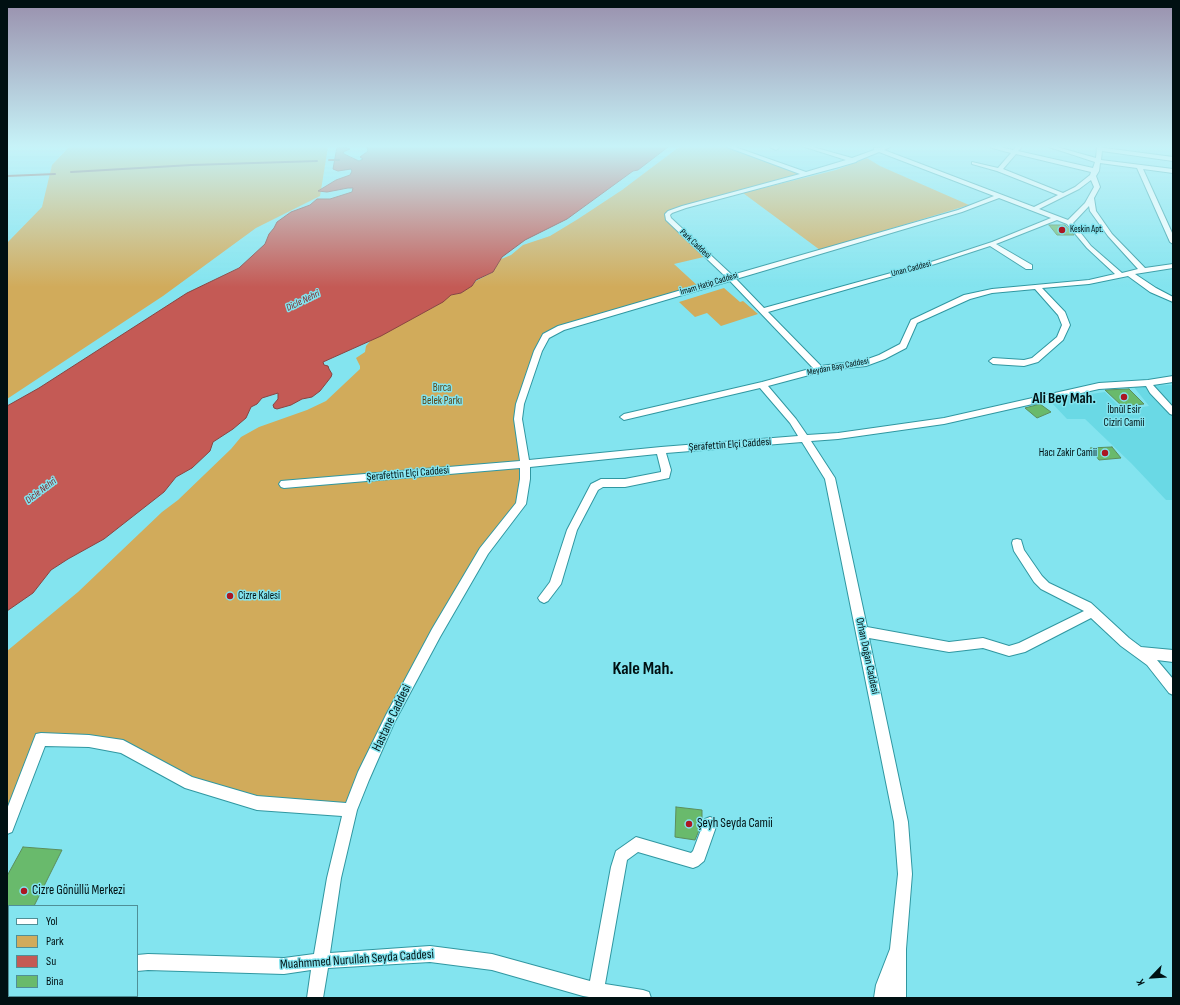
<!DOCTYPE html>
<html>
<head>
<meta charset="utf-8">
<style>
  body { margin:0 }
  #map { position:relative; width:1180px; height:1005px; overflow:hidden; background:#83e4ef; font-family:"Sofia Sans Condensed",sans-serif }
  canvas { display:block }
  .frame { position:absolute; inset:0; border:8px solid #001012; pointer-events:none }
  .legend { position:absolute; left:8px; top:905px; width:130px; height:92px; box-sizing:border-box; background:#83e4ef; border:1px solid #4f8f97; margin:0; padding:5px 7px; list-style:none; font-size:12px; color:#001012 }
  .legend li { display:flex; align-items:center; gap:8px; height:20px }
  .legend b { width:20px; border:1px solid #4f8f97 }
  .north { position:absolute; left:1132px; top:957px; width:40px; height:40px; -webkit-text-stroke:3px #83e4ef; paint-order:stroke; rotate:245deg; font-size:11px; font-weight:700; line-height:16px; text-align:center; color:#001012 }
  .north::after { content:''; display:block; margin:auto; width:14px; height:18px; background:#001012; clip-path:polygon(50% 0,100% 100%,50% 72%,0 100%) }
</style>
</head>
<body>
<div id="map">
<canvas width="1180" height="1005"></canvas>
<div class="frame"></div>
<ul class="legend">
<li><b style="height:5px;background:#fff"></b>Yol</li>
<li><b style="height:11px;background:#d1ab5b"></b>Park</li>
<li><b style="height:11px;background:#c45a55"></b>Su</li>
<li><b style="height:11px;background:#69ba6c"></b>Bina</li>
</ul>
<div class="north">K</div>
</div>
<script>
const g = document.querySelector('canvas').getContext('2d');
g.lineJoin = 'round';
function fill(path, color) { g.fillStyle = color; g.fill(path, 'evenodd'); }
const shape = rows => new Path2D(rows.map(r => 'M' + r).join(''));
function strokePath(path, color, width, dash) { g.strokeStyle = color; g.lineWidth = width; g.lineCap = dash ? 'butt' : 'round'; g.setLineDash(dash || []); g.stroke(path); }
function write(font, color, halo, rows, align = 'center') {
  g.font = font + ' "Sofia Sans Condensed",sans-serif'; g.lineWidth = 3; g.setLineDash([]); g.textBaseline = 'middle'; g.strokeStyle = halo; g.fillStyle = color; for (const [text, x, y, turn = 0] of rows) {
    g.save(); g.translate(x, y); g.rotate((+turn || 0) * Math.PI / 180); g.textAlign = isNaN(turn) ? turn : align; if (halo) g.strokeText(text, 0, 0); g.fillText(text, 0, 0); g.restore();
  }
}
fill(shape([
  [1173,385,1173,500,1166,500,1131,463,1085,419,1067,419,1049,400,1105,392,1123,410,1149,406,1133,386]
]), '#6ad9e5');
fill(shape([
  [69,147,328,147,320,196,256,228,163,296,7,399,7,243,42,207,52,165],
  [679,147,730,147,805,174,684,207,667,215,708,256,674,264,699,287,549,333,520,404,523,499,484,551,436,633,350,810,257,803,190,783,123,747,41,739,7,827,7,651,78,592,162,512,178,500,231,449,241,437,259,427,307,410,326,401,360,369,360,366,356,358,365,352,366,346,372,339,436,306,451,295,461,293,472,286,476,281,493,272,499,260,511,255,523,245,550,236,578,219,622,190],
  [867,158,880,166,969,205,820,250,743,193,836,170],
  [724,288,740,302,743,301,758,314,721,326,707,313,695,317,679,302]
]), '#d1ab5b');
const water = shape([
  [337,147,349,148,350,149,343,152,344,154,359,161,363,159,360,157,368,151,367,147,668,147,638,170,633,171,567,219,525,240,502,257,493,272,476,280,472,286,461,293,451,295,443,302,381,336,323,362,324,365,328,366,329,369,332,374,331,377,320,391,312,397,302,399,291,405,277,409,274,408,273,405,278,399,278,393,262,398,257,404,251,407,246,418,233,429,213,442,210,451,192,468,176,477,164,492,104,539,68,559,51,570,33,593,7,611,7,406,39,388,187,293,239,268,265,244,269,234,274,228,277,222,291,212,310,205,317,199,330,199,352,192,353,188,348,188,327,192,318,191,336,180,350,175,352,171,351,169,338,171,333,169,337,147]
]);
fill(water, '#c45a55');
strokePath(water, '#894441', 1);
strokePath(shape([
  [329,160,339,160],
  [71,172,191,165,317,161],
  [7,176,55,174]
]), '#894441', 2);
const building = shape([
  [1049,225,1065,225,1074,235,1057,235,1049,225],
  [1129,389,1144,404,1122,406,1105,390,1129,389],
  [1040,404,1051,412,1037,418,1025,408,1040,404],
  [1112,447,1121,458,1099,460,1090,448,1112,447],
  [676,807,702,810,702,823,695,840,675,837,676,807],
  [23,847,62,850,34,906,7,906,7,876,23,847]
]);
fill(building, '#69ba6c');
strokePath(building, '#5b8e5c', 1);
const minor = shape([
  [727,147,735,147,806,172,846,160,805,147,813,147,852,158,874,150,874,148,890,147,884,150,1034,207,1058,195,997,171,972,164,972,162,998,168,1011,153,992,148,991,147,1000,147,1013,150,1016,147,1020,147,1021,148,1018,151,1093,168,1095,162,1049,147,1057,147,1096,158,1097,147,1173,157,1173,161,1102,151,1101,160,1173,169,1173,173,1143,169,1173,235,1173,244,1170,242,1137,168,1100,163,1099,171,1096,176,1100,187,1094,198,1096,211,1112,234,1145,268,1173,264,1173,268,1135,274,1156,288,1173,297,1173,302,1150,292,1128,276,1089,284,1042,288,1065,312,1070,325,1063,340,1038,362,1024,366,993,364,989,361,993,358,1024,360,1032,358,1057,337,1062,325,1058,315,1035,289,992,293,970,299,917,323,906,348,885,359,866,366,828,370,768,386,796,419,807,435,838,433,944,418,1099,383,1148,380,1173,376,1173,382,1153,385,1173,407,1173,415,1170,414,1150,393,1146,386,1099,389,944,424,838,439,811,441,835,478,867,627,949,642,983,638,1009,646,1019,643,1084,611,1041,589,1034,582,1014,551,1012,543,1013,540,1017,539,1021,540,1024,550,1042,576,1049,583,1091,603,1129,638,1141,647,1173,650,1173,662,1157,660,1173,679,1173,695,1169,693,1147,665,1121,646,1091,618,1025,652,1009,656,983,648,949,652,869,638,908,822,912,874,906,949,906,998,874,998,876,985,890,949,898,874,894,822,825,479,802,442,666,453,671,470,669,478,625,487,603,487,598,490,577,530,561,584,548,601,544,603,540,601,538,598,550,582,567,530,591,484,601,479,625,479,661,472,661,470,657,454,530,467,530,479,526,504,488,554,440,637,394,723,369,780,357,810,341,878,330,953,430,946,492,954,590,981,611,867,616,851,636,837,691,853,693,851,705,819,710,817,715,819,717,824,704,861,698,866,693,868,638,852,627,860,605,984,643,990,649,992,651,998,595,998,583,996,492,970,430,962,328,968,323,998,307,998,311,970,284,974,148,970,137,971,137,955,148,954,284,958,314,954,327,878,342,816,257,810,185,788,121,753,89,747,45,746,12,832,7,834,7,809,36,734,41,733,89,735,123,740,192,777,257,796,346,803,358,772,386,715,432,629,480,548,516,503,520,479,520,468,284,488,281,487,279,484,281,481,520,461,514,419,516,404,534,351,543,334,558,326,726,277,666,220,665,214,668,211,682,206,800,174,727,147],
  [879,152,994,196,958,210,732,275,671,218,670,215,672,213,686,208,839,167,856,162,857,161,879,152],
  [1016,154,1091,172,1090,175,1075,187,1063,193,1003,169,1016,154],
  [1091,180,1094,187,1085,203,1068,220,1039,209,1079,189,1091,180],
  [999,198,1051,218,992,242,931,262,764,308,736,279,962,212,999,198],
  [1089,206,1090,211,1108,236,1138,269,1122,273,1091,246,1073,223,1089,206],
  [1057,220,1067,224,1087,248,1115,274,1089,280,992,289,964,295,911,320,900,344,879,355,865,360,821,366,768,312,935,264,990,246,1026,269,1032,269,1032,265,996,244,1057,220],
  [730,281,813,368,762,382,624,414,620,417,624,420,760,388,790,423,798,436,661,447,529,460,522,419,524,404,542,351,549,338,564,330,730,281],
  [770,147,778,147,779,148,776,150,770,147],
  [7,951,9,951,9,967,7,967,7,951],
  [104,996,120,996,119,998,103,998,104,996]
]);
strokePath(minor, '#3097a1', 2);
fill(minor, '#fff');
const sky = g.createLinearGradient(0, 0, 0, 287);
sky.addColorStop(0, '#9990ad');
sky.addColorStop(0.51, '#c7f3f8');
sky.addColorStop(1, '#c7f3f800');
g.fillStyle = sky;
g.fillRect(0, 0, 1180, 287);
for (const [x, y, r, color] of [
  [1062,230,4,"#ab1723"],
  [1124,397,4,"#ab1723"],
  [1105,453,4,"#ab1723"],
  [230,596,4,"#ab1723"],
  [689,824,4,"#ab1723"],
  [24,891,4,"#ab1723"]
]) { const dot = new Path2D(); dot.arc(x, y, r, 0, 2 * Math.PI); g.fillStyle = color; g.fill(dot); strokePath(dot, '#83e4ef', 1.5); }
write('9px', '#001012', '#83e4ef', [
  ["Keskin Apt.",1070,230]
], 'left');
write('9px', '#001012', '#83e4ef', [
  ["Park Caddesi",695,244,43],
  ["Unan Caddesi",911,269,-15],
  ["İmam Hatip Caddesi",709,284,-17],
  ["Meydan Başı Caddesi",838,367,-11]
]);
write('italic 10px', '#801d1f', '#83e4ef', [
  ["Dicle Nehri",303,301,-26],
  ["Dicle Nehri",41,491,-37]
]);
write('11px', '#5a4619', '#83e4ef', [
  ["Bırca",442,388],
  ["Belek Parkı",442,401]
]);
write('11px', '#001012', '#83e4ef', [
  ["İbnül Esir",1124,410],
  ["Ciziri Camii",1124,423],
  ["Hacı Zakir Camii",1097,453,"right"],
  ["Cizre Kalesi",238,596,"left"]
]);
write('11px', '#001012', '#83e4ef', [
  ["Şerafettin Elçi Caddesi",730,445,-4],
  ["Şerafettin Elçi Caddesi",408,474,-5],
  ["Orhan Doğan Caddesi",867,656,78]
]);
write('13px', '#001012', '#83e4ef', [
  ["Hastane Caddesi",392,718,-64],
  ["Muahmmed Nurullah Seyda Caddesi",357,960,-4]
]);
write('13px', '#001012', '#83e4ef', [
  ["Şeyh Seyda Camii",697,824],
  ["Cizre Gönüllü Merkezi",32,891]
], 'left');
write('bold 15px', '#001012', '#83e4ef', [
  ["Ali Bey Mah.",1064,399]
]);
write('bold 18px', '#001012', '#83e4ef', [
  ["Kale Mah.",643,669]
]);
</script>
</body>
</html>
